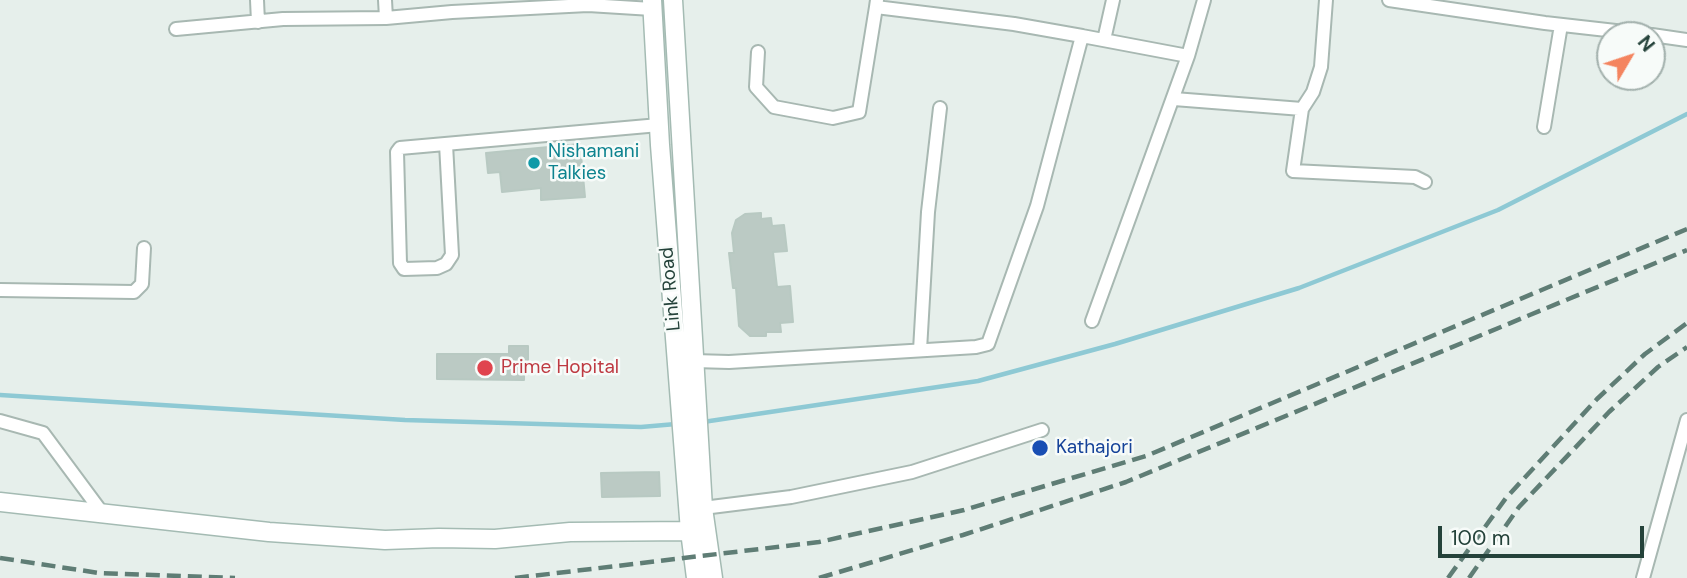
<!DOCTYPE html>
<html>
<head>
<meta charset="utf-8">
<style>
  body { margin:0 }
  #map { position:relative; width:1687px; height:578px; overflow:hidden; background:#e6efeb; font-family:"DM Sans",sans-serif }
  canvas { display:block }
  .north { position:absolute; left:1596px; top:21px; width:70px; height:70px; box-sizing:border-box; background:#f7fbf9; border:2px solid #a3b1ad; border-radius:50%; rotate:51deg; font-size:19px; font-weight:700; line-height:28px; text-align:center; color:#24423a }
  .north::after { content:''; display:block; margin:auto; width:24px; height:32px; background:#f4845f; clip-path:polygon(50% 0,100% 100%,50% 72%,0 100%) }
  .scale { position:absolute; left:1438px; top:526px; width:206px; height:32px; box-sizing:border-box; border:4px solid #24423a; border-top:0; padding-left:9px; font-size:21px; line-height:24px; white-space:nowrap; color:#24423a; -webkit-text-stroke:5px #f7fbf9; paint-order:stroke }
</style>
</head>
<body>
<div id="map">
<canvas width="1687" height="578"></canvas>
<div class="north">N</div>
<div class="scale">100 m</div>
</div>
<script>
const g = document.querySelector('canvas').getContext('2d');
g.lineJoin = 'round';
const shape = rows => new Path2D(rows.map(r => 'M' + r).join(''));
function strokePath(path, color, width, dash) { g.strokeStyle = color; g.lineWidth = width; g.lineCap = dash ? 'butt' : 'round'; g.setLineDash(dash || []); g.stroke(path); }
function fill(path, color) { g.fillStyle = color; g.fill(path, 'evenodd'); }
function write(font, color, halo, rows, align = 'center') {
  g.font = font + ' "DM Sans",sans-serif'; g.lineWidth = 5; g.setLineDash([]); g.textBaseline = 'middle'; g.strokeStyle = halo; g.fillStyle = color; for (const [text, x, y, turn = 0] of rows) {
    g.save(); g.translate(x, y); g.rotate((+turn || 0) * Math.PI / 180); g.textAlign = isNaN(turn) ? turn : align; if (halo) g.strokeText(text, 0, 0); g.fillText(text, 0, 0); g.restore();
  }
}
strokePath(shape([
  [0,395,405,420,641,427,676,424],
  [703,422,978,381,1115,344,1299,288,1498,210,1687,114]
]), '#8ec9d4', 4.5);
const building = shape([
  [580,144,585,197,541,200,541,188,502,192,500,172,488,173,486,153,580,144],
  [761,213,761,219,771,218,772,226,784,225,787,251,773,252,777,287,790,286,793,322,780,323,781,332,766,332,766,336,750,336,739,326,736,288,733,288,729,253,734,253,732,233,736,220,745,214,761,213],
  [509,346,528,346,528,360,524,360,524,380,437,379,437,354,509,354,509,346],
  [659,472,660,496,602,497,601,473,659,472]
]);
fill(building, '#bbcac4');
strokePath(building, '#b8c9c2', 2);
const street = shape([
  [257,0,258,22],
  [385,0,386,18],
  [877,0,876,7,1014,24,1082,36],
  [1389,0,1545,23,1651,35],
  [176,29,283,19,386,18,452,12,588,5,652,9],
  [1652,35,1687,40],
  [1104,40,1113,0],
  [758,52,756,87,774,107,833,118,859,112,876,7],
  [1188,56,1204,0],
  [1174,99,1302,109,1293,171,1415,177,1425,182],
  [1302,109,1313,92,1321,67,1326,0],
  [1544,127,1561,25],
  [446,144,452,255,446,264,437,268,404,269,400,263,397,152,400,148,659,125],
  [0,290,134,292,142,284,144,248],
  [920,350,928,212,940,108],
  [694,361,729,362,976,347,988,344,1037,206,1082,36,1188,56,1092,321],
  [0,421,43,433,103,514],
  [703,508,791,497,912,472,1042,430],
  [1643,578,1687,420]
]);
const secondary = shape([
  [652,0,660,145,690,531,696,578],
  [673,0,703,508,713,578],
  [0,502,269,532,385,540,439,538,495,539,570,532,690,531]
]);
strokePath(street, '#a8b8b2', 16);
strokePath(secondary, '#a4bbb3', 21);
strokePath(street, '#fff', 12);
strokePath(secondary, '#fff', 18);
strokePath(shape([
  [0,558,99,573,235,578],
  [515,578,819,542,964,510,1146,456,1687,229],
  [819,578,963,535,1126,482,1687,250],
  [1448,578,1506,498,1597,399,1645,354,1687,323],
  [1469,578,1519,507,1609,412,1658,367,1687,347]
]), '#5f7d75', 4.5, [14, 7]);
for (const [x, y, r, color] of [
  [534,163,7,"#0f9aa8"],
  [485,368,9,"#e0444e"],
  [1040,448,9,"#1a4fb4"]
]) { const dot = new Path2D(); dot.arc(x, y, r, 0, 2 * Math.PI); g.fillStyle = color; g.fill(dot); strokePath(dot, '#f7fbf9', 2.5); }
write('19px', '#0d838f', '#f7fbf9', [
  ["Nishamani",548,152],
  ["Talkies",548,174]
], 'left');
write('19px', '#24423a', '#f7fbf9', [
  ["Link Road",671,289,-95]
]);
write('19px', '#be3a42', '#f7fbf9', [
  ["Prime Hopital",501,368]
], 'left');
write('19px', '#164399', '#f7fbf9', [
  ["Kathajori",1056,448]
], 'left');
</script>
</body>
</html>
